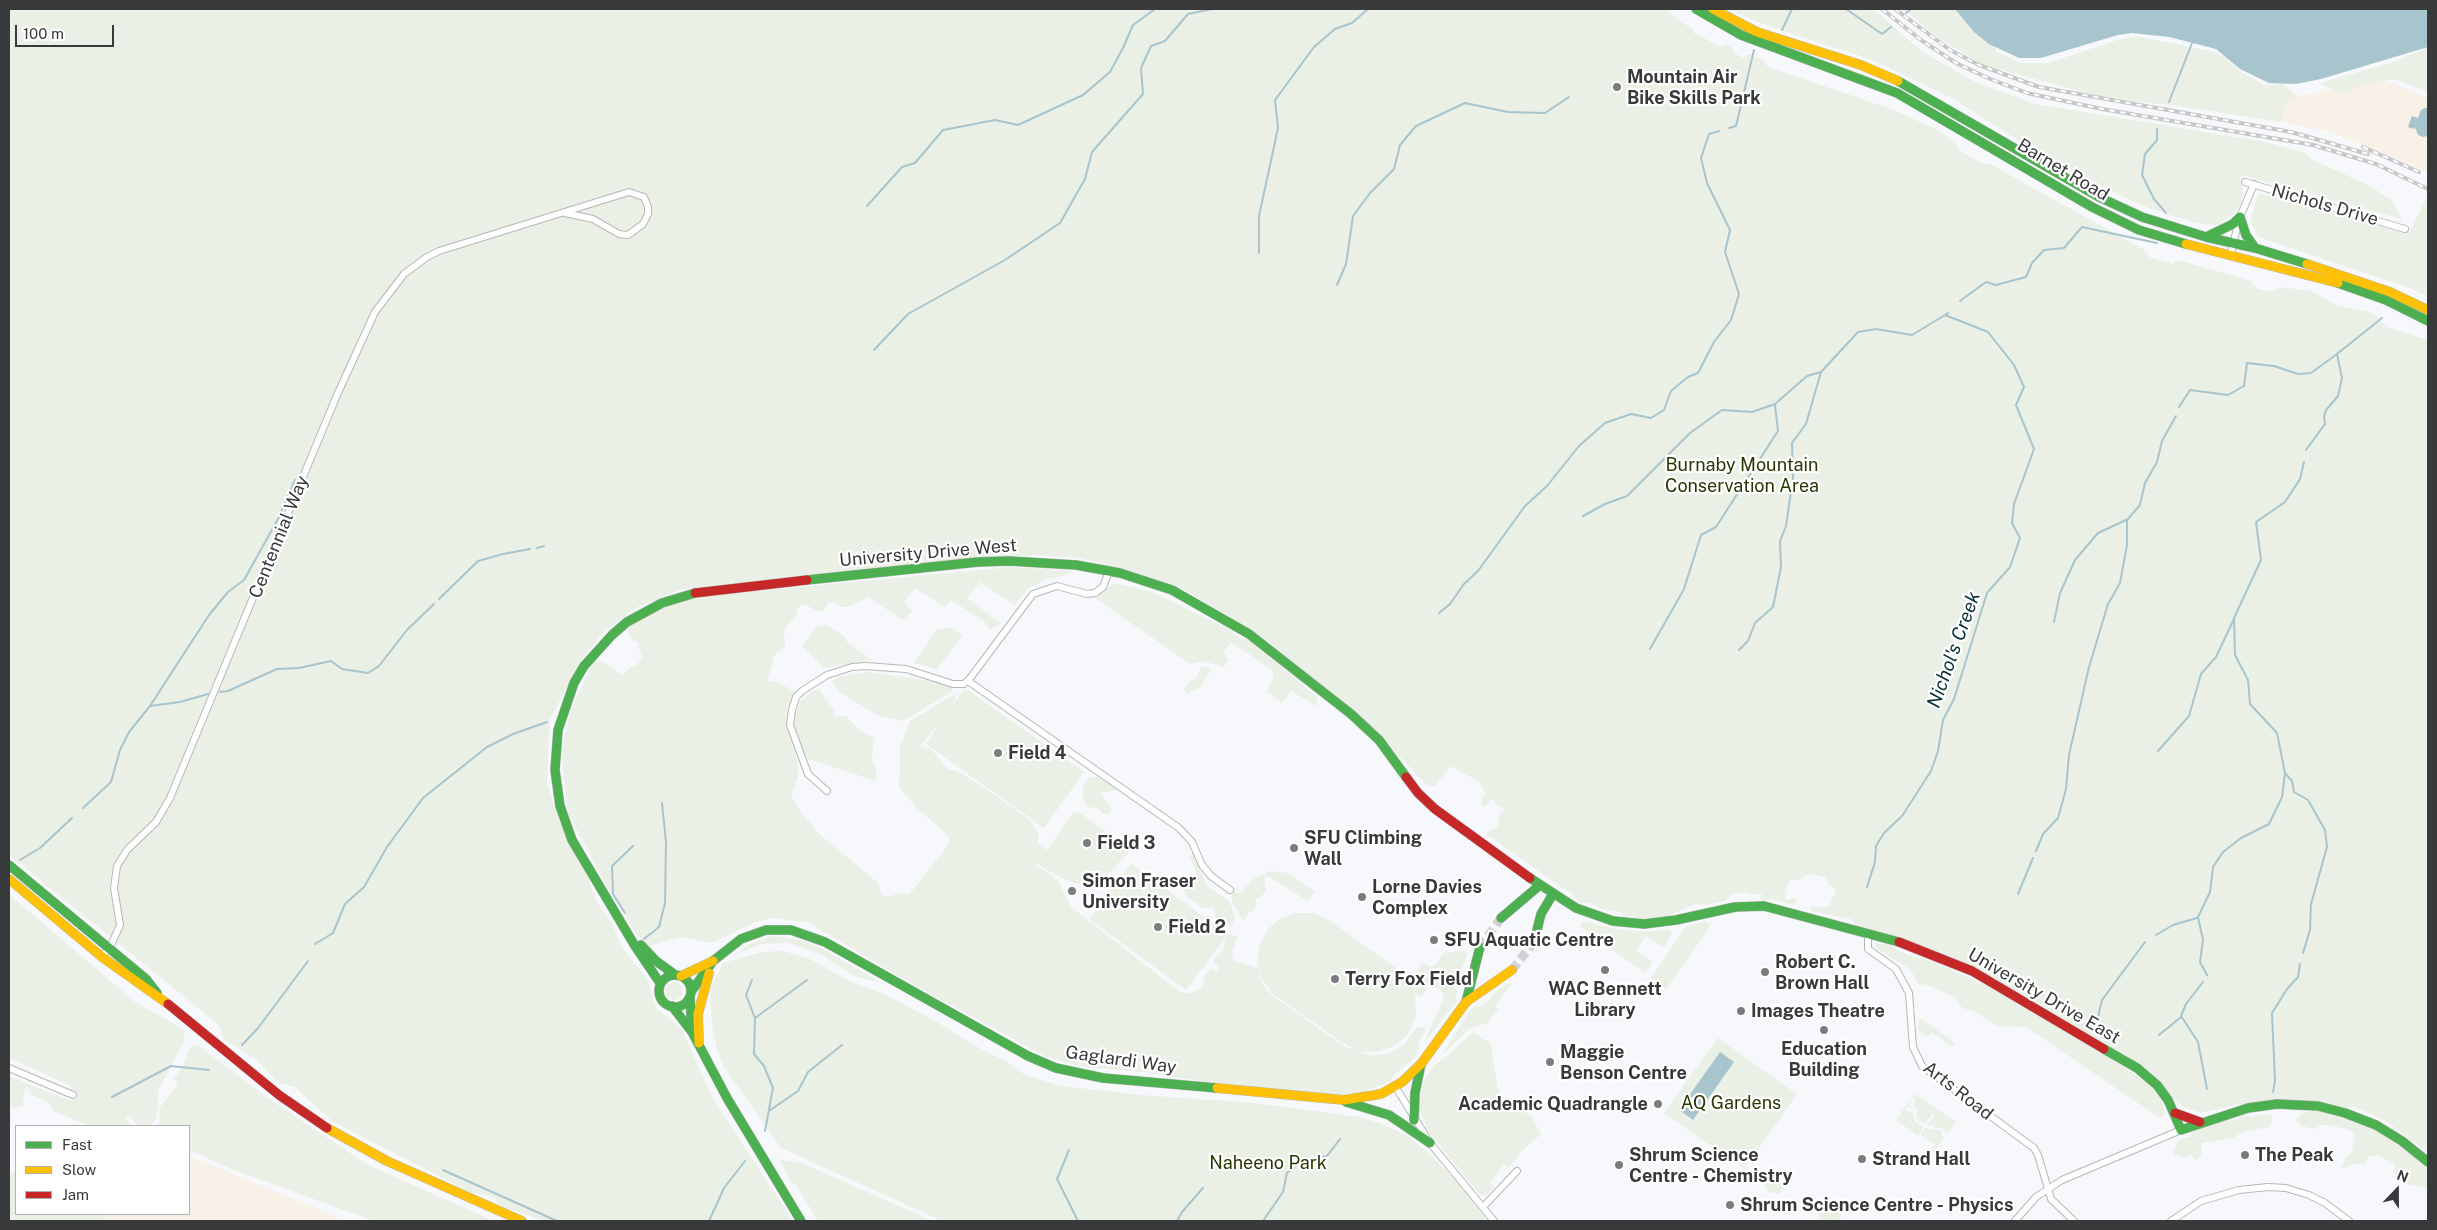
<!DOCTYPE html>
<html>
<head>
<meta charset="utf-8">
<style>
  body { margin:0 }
  #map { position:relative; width:2437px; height:1230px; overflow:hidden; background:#f6f8fb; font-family:"Public Sans",sans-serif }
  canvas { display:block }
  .frame { position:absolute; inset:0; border:10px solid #38393a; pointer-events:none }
  .legend { position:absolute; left:15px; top:1125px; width:175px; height:90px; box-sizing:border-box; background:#fff; border:1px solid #afb0b0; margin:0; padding:6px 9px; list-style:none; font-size:15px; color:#38393a }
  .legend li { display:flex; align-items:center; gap:10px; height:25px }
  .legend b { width:25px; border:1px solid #afb0b0 }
  .north { position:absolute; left:2372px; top:1165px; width:50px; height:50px; -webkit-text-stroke:4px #fff; paint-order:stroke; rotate:22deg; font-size:14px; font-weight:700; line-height:20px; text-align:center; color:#38393a }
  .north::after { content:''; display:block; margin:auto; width:18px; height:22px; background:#38393a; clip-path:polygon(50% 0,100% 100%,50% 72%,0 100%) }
  .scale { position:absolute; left:15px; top:25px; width:99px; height:22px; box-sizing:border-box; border:2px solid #38393a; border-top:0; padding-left:6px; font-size:15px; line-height:18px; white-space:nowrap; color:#38393a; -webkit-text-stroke:4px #fff; paint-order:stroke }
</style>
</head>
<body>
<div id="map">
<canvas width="2437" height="1230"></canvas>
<div class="frame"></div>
<ul class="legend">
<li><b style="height:6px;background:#4caf50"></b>Fast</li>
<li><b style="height:6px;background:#ffc107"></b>Slow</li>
<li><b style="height:6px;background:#c62828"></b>Jam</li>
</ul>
<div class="north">N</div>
<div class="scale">100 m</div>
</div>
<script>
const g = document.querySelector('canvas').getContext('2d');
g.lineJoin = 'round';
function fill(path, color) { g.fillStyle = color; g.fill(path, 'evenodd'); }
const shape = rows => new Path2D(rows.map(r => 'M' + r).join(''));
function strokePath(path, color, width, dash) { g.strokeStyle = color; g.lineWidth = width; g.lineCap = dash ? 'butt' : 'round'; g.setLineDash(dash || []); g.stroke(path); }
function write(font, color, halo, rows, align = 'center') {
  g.font = font + ' "Public Sans",sans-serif'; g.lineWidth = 4.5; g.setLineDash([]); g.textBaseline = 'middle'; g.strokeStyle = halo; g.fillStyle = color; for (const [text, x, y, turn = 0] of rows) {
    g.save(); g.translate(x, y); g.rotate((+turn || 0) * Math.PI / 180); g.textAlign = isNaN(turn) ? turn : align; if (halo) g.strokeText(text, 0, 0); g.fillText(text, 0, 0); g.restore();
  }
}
fill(shape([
  [2366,78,2387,81,2428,98,2428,172,2331,132,2281,122,2287,101,2297,96,2342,88],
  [189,1156,347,1221,106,1221,109,1214,189,1214]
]), '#f7f1e7');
fill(shape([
  [9,9,1666,9,1681,22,1693,29,1694,33,1721,47,1727,45,1733,48,1734,53,1743,58,1749,54,1763,60,1768,67,1894,110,1940,131,1956,144,1959,150,1982,163,1990,164,2143,249,2151,258,2173,264,2175,261,2182,261,2251,281,2256,288,2271,292,2279,287,2312,291,2335,305,2373,313,2389,328,2428,340,2428,1153,2386,1121,2353,1106,2348,1109,2309,1101,2292,1100,2234,1105,2202,1113,2185,1108,2177,1102,2155,1075,2130,1059,2124,1053,2119,1054,2034,1000,1955,962,1950,956,1941,959,1858,928,1851,919,1812,911,1809,909,1812,906,1824,908,1829,906,1836,891,1835,888,1829,885,1825,877,1813,874,1807,875,1800,880,1790,880,1785,893,1786,900,1795,898,1796,902,1794,905,1771,899,1762,901,1760,896,1764,893,1753,895,1746,892,1732,894,1725,901,1707,905,1695,904,1668,916,1641,920,1631,916,1624,917,1620,912,1604,910,1589,903,1578,902,1572,893,1562,888,1486,834,1491,829,1496,829,1499,823,1498,816,1505,809,1495,804,1495,800,1493,798,1485,807,1482,805,1481,798,1486,793,1478,781,1450,766,1435,786,1427,785,1360,716,1285,658,1266,639,1187,591,1167,583,1122,568,1079,558,1039,555,962,559,682,589,636,608,603,632,582,659,550,719,547,783,561,825,584,866,597,902,612,923,622,947,648,980,656,1008,682,1029,712,1097,793,1221,544,1221,499,1205,494,1197,470,1192,332,1121,295,1087,278,1083,256,1059,224,1040,219,1025,9,855],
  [1727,9,1873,9,1923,52,1975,82,2035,104,2266,142,2305,153,2311,159,2368,185,2392,200,2401,219,2238,174,2243,189,2242,202,2236,212,2219,225,2196,223,2151,209,2088,181,2049,160,1955,100,1910,78,1870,59,1768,26],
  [1903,9,1955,9,1974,32,1997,48,1995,51,2021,63,2049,63,2117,40,2136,36,2215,52,2225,58,2238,70,2264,85,2282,84,2297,96,2287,101,2281,122,2185,107,2101,97,1983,65,1938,38],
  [2428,47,2428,92,2395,79,2367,83,2341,95,2320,83,2390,63],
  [2259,193,2409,234,2428,194,2428,297,2410,288,2258,237,2250,220],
  [1012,567,1072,571,1068,575,1048,579,1030,587,1014,605,980,582,967,598,1001,623,990,630,984,621,951,600,945,607,915,588,904,602,912,611,903,620,868,597,848,607,841,607,835,602,828,603,824,610,818,612,805,604,798,607,797,615,785,628,784,638,786,646,775,654,768,679,769,682,775,681,795,692,787,710,797,745,798,777,791,796,802,813,818,833,877,882,882,895,890,897,898,893,909,895,949,844,949,837,944,832,917,808,900,788,898,781,900,777,900,747,910,721,957,693,951,708,965,688,1084,772,1044,828,926,744,941,721,920,746,931,749,948,769,959,772,985,788,1030,820,1038,833,1038,844,1047,850,1073,813,1079,812,1131,850,1107,875,1090,884,1078,884,1065,880,1034,862,1036,865,1057,879,1071,907,1180,992,1192,993,1202,987,1205,974,1211,969,1217,971,1219,967,1213,962,1217,954,1223,951,1226,937,1186,990,1089,919,1131,863,1227,934,1237,936,1232,953,1233,960,1258,968,1263,985,1272,995,1345,1047,1369,1055,1387,1054,1404,1045,1417,1027,1426,1028,1419,1041,1419,1049,1414,1058,1394,1075,1390,1081,1361,1093,1333,1095,1200,1081,1143,1072,1082,1067,1044,1056,909,982,807,922,773,918,753,923,712,943,680,937,650,946,638,937,603,880,568,813,562,759,565,732,573,704,593,664,602,661,619,673,624,674,632,666,637,665,642,658,641,652,638,648,639,642,632,640,628,629,642,616,669,604,703,596],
  [1114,583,1150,591,1229,629,1238,637,1251,641,1318,698,1316,706,1291,691,1282,703,1267,692,1274,675,1272,670,1231,642,1223,653,1229,659,1224,667,1203,661,1190,664,1095,598],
  [826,625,844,636,847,642,872,660,824,668,802,646,817,627],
  [953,628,962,636,937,669,914,663,937,629],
  [1201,667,1212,668,1201,687,1191,691,1189,694,1186,694,1184,689,1190,681,1196,679],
  [868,672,939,682,952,688,951,692,903,721,879,716,841,693,832,683,836,677],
  [814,690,819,690,834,710,833,715,838,717,846,716,859,730,874,738,872,760,876,769,876,781,809,759,801,752,793,719,799,702],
  [1089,777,1098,777,1101,780,1103,778,1120,790,1105,792,1099,791,1112,809,1108,814,1103,814,1098,808,1087,807,1083,800,1083,787],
  [1193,853,1207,886,1229,901,1235,915,1233,927,1216,918,1213,907,1203,908,1187,897,1179,880,1195,881,1196,870,1190,857],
  [1271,871,1288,873,1315,892,1308,901,1264,874,1266,890,1261,897,1254,900,1257,904,1253,911,1249,912,1243,921,1232,902,1232,892,1241,893,1254,878],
  [9,894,135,1002,183,1029,185,1040,158,1091,157,1118,150,1126,139,1126,127,1115,126,1119,133,1126,103,1126,102,1124,91,1126,53,1111,49,1103,31,1094,27,1086,23,1094,24,1105,14,1108,9,1104,9,1076,71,1101,78,1099,69,1085,9,1058],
  [1296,913,1312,913,1327,919,1427,990,1421,997,1415,993,1416,1016,1408,1034,1394,1046,1376,1052,1357,1051,1340,1041,1273,994,1262,979,1257,962,1260,944,1269,928,1281,918],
  [1582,921,1616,929,1649,932,1669,929,1672,934,1664,948,1646,936,1636,950,1653,962,1645,973,1583,929,1580,926],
  [1705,921,1710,925,1708,930,1666,989,1651,978,1686,926],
  [772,936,802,940,823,949,882,983,854,976,822,955,788,943,761,944,737,954,749,944],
  [1874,943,1886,944,1906,954,1934,962,1985,985,2105,1053,2150,1085,2162,1100,2165,1113,2163,1117,2160,1118,2026,1027,1996,1026,1974,1011,1962,1008,1956,998,1928,985,1918,984,1911,970,1876,948],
  [783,951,808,958,849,981,888,996,937,1022,984,1051,1006,1061,1025,1075,1061,1086,1141,1095,1255,1103,1359,1117,1383,1124,1408,1136,1427,1152,1454,1178,1488,1221,942,1221,781,1148,724,1067,717,1049,712,1026,710,989,723,963,762,952],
  [1464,951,1468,954,1454,987,1457,991,1455,999,1457,1001,1424,1043,1444,997,1441,991,1414,975,1423,962,1430,967,1434,966,1444,953],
  '665 991a9 9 0 1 1 18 0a9 9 0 1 1-18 0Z',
  [1507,984,1511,984,1496,1005,1498,1010,1487,1023,1470,1028,1442,1055,1470,1010,1477,1005,1480,1007,1486,1003,1496,992],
  [1920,1018,1955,1043,1952,1047,1932,1032,1928,1037,1917,1029],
  [1473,1032,1486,1041,1490,1041,1499,1094,1531,1116,1541,1134,1521,1152,1509,1168,1504,1164,1490,1183,1494,1187,1485,1197,1479,1194,1427,1129,1419,1108,1423,1082,1434,1065,1446,1057],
  [1718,1038,1797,1094,1744,1169,1664,1113],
  [198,1045,265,1096,368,1165,494,1221,374,1221,234,1170,189,1150,189,1126,159,1126,160,1107,178,1085,174,1079,184,1064,189,1048],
  [1915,1094,1956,1122,1948,1133,1942,1128,1932,1127,1935,1120,1930,1126,1927,1126,1935,1115,1933,1113,1925,1124,1922,1121,1920,1123,1916,1115,1918,1111,1913,1104,1916,1101,1912,1097],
  [1910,1100,1911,1102,1909,1105,1912,1109,1907,1106,1904,1110,1914,1114,1913,1116,1916,1123,1923,1127,1918,1136,1896,1120],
  [2315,1110,2335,1113,2359,1123,2378,1131,2404,1147,2428,1169,2428,1191,2426,1188,2402,1183,2396,1178,2394,1163,2379,1156,2370,1156,2364,1164,2353,1164,2344,1169,2341,1168,2346,1157,2352,1152,2355,1137,2352,1131,2331,1125,2321,1125,2315,1129,2302,1126,2296,1120,2301,1114],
  [2242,1114,2252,1117,2266,1114,2271,1115,2273,1120,2269,1127,2243,1132,2233,1138,2202,1143,2201,1157,2195,1160,2190,1154,2187,1157,2182,1157,2174,1154,2174,1149,2180,1139,2190,1137,2195,1127,2199,1125,2203,1128,2217,1120,2235,1121],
  [1925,1128,1942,1131,1941,1134,1944,1138,1934,1152,1931,1150,1935,1145,1920,1134],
  [779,1159,804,1164,933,1221,818,1221,796,1185,791,1182],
  [16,1171,16,1214,107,1214,104,1221,9,1221,9,1175],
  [1772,1174,1784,1183,1786,1180,1791,1183,1778,1194,1774,1192,1772,1194,1764,1186],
  [1833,1201,1845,1211,1837,1221,1820,1221,1818,1210,1822,1203]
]), '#eaf0e6');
fill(shape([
  [1955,9,2428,9,2428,47,2321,79,2296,84,2269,83,2240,69,2216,49,2169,37,2132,33,2118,35,2041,58,2019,58,1989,44,1974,32],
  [2425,108,2428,108,2428,136,2423,137,2418,135,2415,127,2414,129,2408,127,2412,116,2418,118,2421,110],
  [1720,1052,1734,1062,1693,1120,1679,1110]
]), '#a8c4cd');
strokePath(shape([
  [1846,9,1882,34,1891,27],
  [1906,13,1911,9],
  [1782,30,1792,9],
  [2169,102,2192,43],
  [1729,128,1736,126,1754,50],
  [2157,129,2157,140,2145,154,2142,175,2154,199,2166,213],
  [867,206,902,167,915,163,943,130,995,120,1018,125,1083,95,1110,72,1123,48,1133,25,1155,9],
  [1259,253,1259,216,1278,128,1275,100,1314,47,1335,29,1352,23,1368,9],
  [1337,285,1346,264,1353,216,1370,193,1394,169,1400,145,1416,126,1465,103,1508,112,1545,113,1569,97],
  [1960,301,1986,282,1996,285,2026,277,2032,263,2044,250,2064,248,2082,227,2157,243],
  [874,350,908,314,1005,260,1060,223,1085,179,1092,152,1143,94,1141,68,1151,46,1165,41,1188,14,1212,9],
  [2179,407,2190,390,2228,395,2244,386,2247,363,2274,366,2298,374,2311,373,2337,354],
  [2306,450,2325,424,2324,416,2326,410,2338,396,2342,378,2337,354,2382,318],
  [1583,516,1605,504,1627,496,1690,433,1722,410,1752,412,1775,404,1807,376,1821,372,1858,332,1876,329,1912,335,1945,315],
  [537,548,544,546],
  [439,599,478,561,503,554,530,549],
  [1439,613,1450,604,1464,584,1478,571,1525,506,1547,486,1579,446,1605,423,1631,414,1651,418,1664,410,1671,391,1688,377,1698,373,1714,342,1731,320,1739,294,1725,252,1730,230,1707,183,1701,158,1709,134,1719,131],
  [2054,622,2060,593,2075,560,2098,533,2126,520],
  [1650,649,1684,589,1701,535,1716,527,1778,431,1775,405],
  [1739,650,1748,641,1755,623,1773,607,1781,567,1780,541,1786,526,1793,478,1792,443,1806,424,1821,372],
  [220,692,228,691,277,669,299,668,331,661,342,669,368,673,379,666,407,630,434,604],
  [150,706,180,702,208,694],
  [2158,751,2189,716,2201,674,2216,657,2234,619],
  [83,808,111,782,120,750,129,732,150,706,209,615,228,592,244,580,278,519,295,480],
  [2036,851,2043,834,2058,818,2066,789,2069,755,2089,667,2108,604,2120,583,2127,545,2127,520,2140,505,2145,483,2157,462,2162,441,2176,416],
  [20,860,40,848,72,818],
  [1867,887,1875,862,1876,846,1884,833,1902,816,1931,771,1938,751,1943,720,1954,699,1987,593,2010,567,2020,538,2012,523,2014,504,2034,449,2016,405,2024,387,2014,365,1988,332,1945,315,1948,313],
  [2018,894,2033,858],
  [625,913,613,894,612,866,633,846],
  [2156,935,2173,925,2197,918],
  [644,939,659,927,665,903,666,842,662,803],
  [315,944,333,933,345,904,364,887,387,847,423,798,487,747,513,734,547,722],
  [2303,953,2310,930,2311,904,2327,847,2325,830,2308,800,2294,792,2292,781,2285,773,2277,733,2250,704,2248,680,2235,655,2234,618,2261,560,2256,522,2285,502,2300,479,2304,462],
  [2207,975,2200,962,2203,940,2198,917,2210,892,2213,867,2223,852,2241,838,2269,824,2282,797,2285,773],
  [752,980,746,995,755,1018,754,1054,764,1066,773,1088,765,1131],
  [2203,982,2186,1004,2181,1016,2198,1042,2207,1089],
  [2098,1017,2102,1000,2145,942],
  [755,1018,807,980],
  [2159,1035,2181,1017],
  [242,1045,258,1028,308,961],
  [2273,1092,2275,1080,2272,1013,2287,989,2298,977,2300,964],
  [112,1097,171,1066,209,1070],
  [769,1111,798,1091,808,1072,842,1045],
  [1069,1150,1057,1179,1078,1221],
  [443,1170,557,1221],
  [709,1221,724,1188,745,1161],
  [1177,1221,1182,1212,1203,1188],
  [1263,1221,1283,1192,1287,1173,1303,1160,1327,1156,1340,1139]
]), '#a8c4cd', 2);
strokePath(shape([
  [1480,947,1501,918],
  [1512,970,1534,942]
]), '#d0d2d4', 9, [9, 4.5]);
const street = shape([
  [2245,182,2405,229],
  [2230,256,2240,217,2254,184],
  [968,681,1179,828,1192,842,1202,865,1211,876,1230,890],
  [827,791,808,774,790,725,792,710,796,697,802,691,827,675,852,667,866,666,906,669,953,684,964,684,971,677,1033,594,1057,586,1087,594,1095,593,1103,587,1109,571],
  [1868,933,1868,949,1896,969,1909,993,1913,1047,1922,1066,2034,1148,2038,1155,2051,1199,2074,1221],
  [102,957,112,943,120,925,114,888,117,866,127,850,156,822,170,798,337,395,375,312,404,274,427,257,439,251,629,192,644,197,648,207,648,214,643,224,628,235,619,234,593,219,565,213],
  [9,1068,73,1095],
  [1395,1086,1430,1143,1494,1221],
  [1483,1207,1517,1171],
  [2015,1221,2036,1197,2062,1180,2181,1130],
  [2171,1221,2201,1201,2239,1190,2268,1187,2286,1188,2309,1195,2325,1203,2349,1221]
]);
const fast = shape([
  [1696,9,1741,35,1897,93,2092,207,2139,230,2186,244],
  [1898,81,2099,197,2142,217,2206,237,2255,248,2307,264],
  [2206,237,2233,224,2240,217,2246,235,2255,248],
  [2338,283,2386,300,2428,321],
  [807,580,978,562,1009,561,1076,565,1120,573,1172,590,1249,634,1351,714,1379,740,1406,777],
  [9,865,146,979,157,993],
  [1530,878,1576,908,1613,921,1644,924,1676,920,1735,907,1764,906,1899,942],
  [1501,918,1540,885],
  [1534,942,1541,914,1553,894],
  [641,945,656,961,674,974],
  '659 991a16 16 0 1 1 32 0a16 16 0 1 1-32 0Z',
  [660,983,635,946,572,840,560,806,555,770,558,730,574,683,584,666,612,635,627,622,662,603,695,593],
  [691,992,713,961,741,939,766,930,791,930,825,942,1028,1056,1056,1068,1103,1078,1217,1088],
  [690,997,692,1032],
  [1466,1002,1480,947],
  [672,1006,692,1032,727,1098,801,1221],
  [2104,1049,2137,1068,2157,1085,2168,1100,2181,1130,2248,1108,2277,1104,2318,1106,2345,1113,2376,1125,2402,1141,2428,1162],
  [1346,1102,1389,1115,1430,1143],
  [1414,1120,1415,1093,1421,1064]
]);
const slow = shape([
  [1713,9,1757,32,1861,65,1898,81],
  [2186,244,2338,283],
  [2307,264,2390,292,2428,310],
  [9,879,102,957,168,1004],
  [681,976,713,961],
  [699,1043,698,1014,709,973],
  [1217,1088,1344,1100,1381,1094,1402,1082,1421,1064,1466,1002,1512,970],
  [327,1128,387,1161,522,1221]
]);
const jam = shape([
  [695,593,807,580],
  [1406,777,1418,793,1435,809,1530,878],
  [1899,942,1972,971,2104,1049],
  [168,1004,279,1095,327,1128],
  [2175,1113,2200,1122]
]);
strokePath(street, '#b6b7b8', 8);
strokePath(fast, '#b6b7b8', 10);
strokePath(slow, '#b6b7b8', 10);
strokePath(jam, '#b6b7b8', 10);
strokePath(street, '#fefefe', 6);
strokePath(fast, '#4caf50', 9);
strokePath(slow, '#ffc107', 9);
strokePath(jam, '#c62828', 9);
const rail = shape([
  [1882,9,1921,40,1956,63,1990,79,2027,93,2102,109,2313,145,2376,164,2428,189],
  [1895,9,1950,50,1979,65,2039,87,2291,132,2368,154],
  [2363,147,2419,172]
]);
strokePath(rail, '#c6c7c7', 4);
strokePath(rail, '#fff', 2, [5.5]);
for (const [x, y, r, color] of [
  [1617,87,5,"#7a7c7e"],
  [998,753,5,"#7a7c7e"],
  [1087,843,5,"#7a7c7e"],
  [1294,848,5,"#7a7c7e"],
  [1072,891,5,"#7a7c7e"],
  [1362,897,5,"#7a7c7e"],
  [1158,927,5,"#7a7c7e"],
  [1434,940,5,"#7a7c7e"],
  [1605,970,5,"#7a7c7e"],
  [1765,972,5,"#7a7c7e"],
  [1335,979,5,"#7a7c7e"],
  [1741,1011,5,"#7a7c7e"],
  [1824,1030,5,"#7a7c7e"],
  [1550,1062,5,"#7a7c7e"],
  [1658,1104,5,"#7a7c7e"],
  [2245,1155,5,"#7a7c7e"],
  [1862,1159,5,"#7a7c7e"],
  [1619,1165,5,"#7a7c7e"],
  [1730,1205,5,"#7a7c7e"]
]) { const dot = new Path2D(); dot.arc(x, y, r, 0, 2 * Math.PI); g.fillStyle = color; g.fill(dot); strokePath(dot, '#fff', 2); }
write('bold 18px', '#38393a', '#fff', [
  ["Mountain Air",1627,77],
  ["Bike Skills Park",1627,98],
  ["Field 4",1008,753],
  ["SFU Climbing",1304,838],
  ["Wall",1304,859],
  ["Field 3",1097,843],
  ["Simon Fraser",1082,881],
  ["University",1082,902],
  ["Lorne Davies",1372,887],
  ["Complex",1372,908],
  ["Field 2",1168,927],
  ["SFU Aquatic Centre",1444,940],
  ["Robert C.",1775,962],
  ["Brown Hall",1775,983],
  ["Terry Fox Field",1345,979],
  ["WAC Bennett",1605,989,"center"],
  ["Library",1605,1010,"center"],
  ["Images Theatre",1751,1011],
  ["Education",1824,1049,"center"],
  ["Building",1824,1070,"center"],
  ["Maggie",1560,1052],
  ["Benson Centre",1560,1073],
  ["Academic Quadrangle",1648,1104,"right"],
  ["Shrum Science",1629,1155],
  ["Centre - Chemistry",1629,1176],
  ["The Peak",2255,1155],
  ["Strand Hall",1872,1159],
  ["Shrum Science Centre - Physics",1740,1205]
], 'left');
write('18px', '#38393a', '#fff', [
  ["Barnet Road",2063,170,31],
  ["Nichols Drive",2325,205,16],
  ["Centennial Way",279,537,-68],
  ["University Drive West",928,553,-5],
  ["University Drive East",2044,996,30],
  ["Gaglardi Way",1121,1060,8],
  ["Arts Road",1958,1091,38]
]);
write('18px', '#293703', '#fff', [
  ["Burnaby Mountain",1742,465],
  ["Conservation Area",1742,486],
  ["AQ Gardens",1731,1103],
  ["Naheeno Park",1268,1163]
]);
write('italic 19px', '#072f38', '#fff', [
  ["Nichol's Creek",1954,650,-70]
]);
</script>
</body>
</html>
